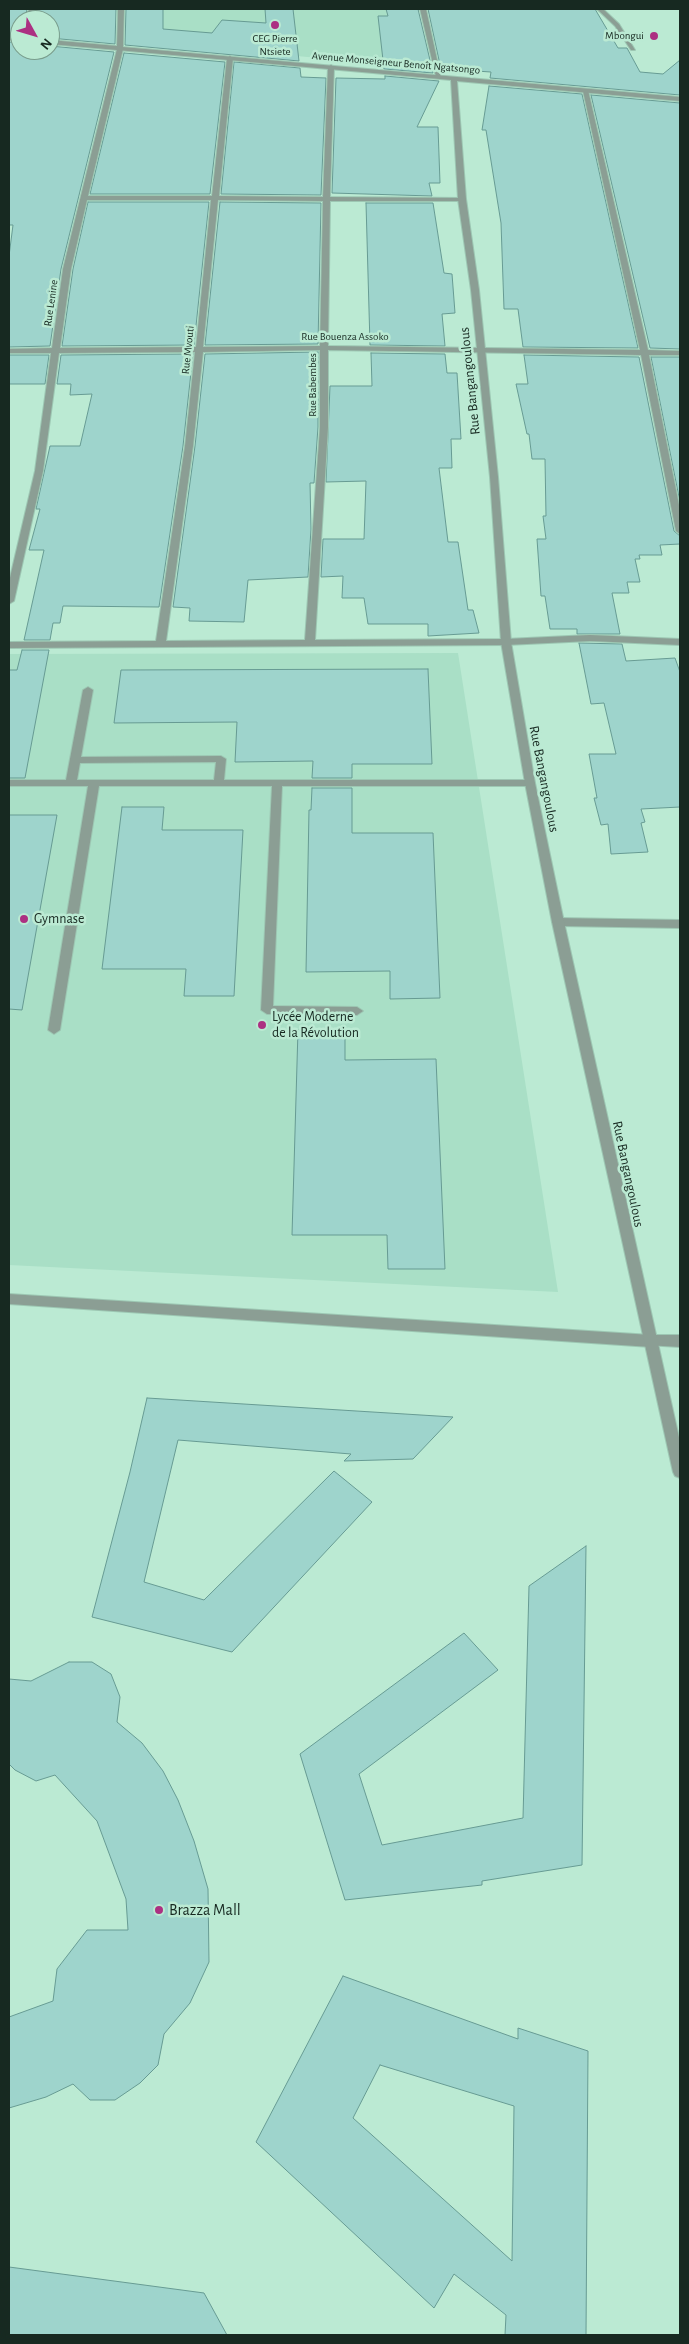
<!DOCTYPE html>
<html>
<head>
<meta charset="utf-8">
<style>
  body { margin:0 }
  #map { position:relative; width:689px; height:2344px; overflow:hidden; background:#bbead3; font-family:"Alegreya Sans",sans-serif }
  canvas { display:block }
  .frame { position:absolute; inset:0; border:10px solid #172921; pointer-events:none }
  .north { position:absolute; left:10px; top:10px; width:50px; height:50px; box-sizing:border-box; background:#bbead3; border:1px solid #799d8c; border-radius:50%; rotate:129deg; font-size:14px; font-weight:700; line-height:20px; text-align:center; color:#172921 }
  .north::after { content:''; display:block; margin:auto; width:18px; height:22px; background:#ac3082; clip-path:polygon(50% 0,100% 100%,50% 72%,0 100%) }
</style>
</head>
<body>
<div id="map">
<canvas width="689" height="2344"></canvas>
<div class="frame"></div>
<div class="north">N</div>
</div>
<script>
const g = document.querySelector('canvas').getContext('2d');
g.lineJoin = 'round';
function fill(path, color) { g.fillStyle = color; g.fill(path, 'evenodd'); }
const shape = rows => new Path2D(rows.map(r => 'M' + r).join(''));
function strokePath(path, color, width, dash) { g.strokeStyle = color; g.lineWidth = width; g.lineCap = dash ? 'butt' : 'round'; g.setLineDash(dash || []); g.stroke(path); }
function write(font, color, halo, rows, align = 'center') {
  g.font = font + ' "Alegreya Sans",sans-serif'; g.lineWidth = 5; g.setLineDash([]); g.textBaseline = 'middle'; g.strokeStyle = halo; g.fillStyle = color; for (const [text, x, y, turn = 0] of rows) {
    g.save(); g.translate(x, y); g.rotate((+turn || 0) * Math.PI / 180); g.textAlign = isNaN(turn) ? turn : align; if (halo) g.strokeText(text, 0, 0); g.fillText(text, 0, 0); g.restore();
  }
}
fill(shape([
  [132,9,414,9,430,68,130,41],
  [458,653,558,1292,9,1265,9,654]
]), '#a9dfc6');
const building = shape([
  [9,9,27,9,25,20,20,20,20,35,9,34,9,9],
  [37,9,116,9,115,44,50,38,50,20,35,20,37,9],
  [126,9,163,9,163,29,212,33,222,20,266,23,265,9,293,9,299,61,125,45,126,9],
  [386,9,418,9,433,73,384,69,378,16,388,16,386,9],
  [428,9,595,9,618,48,627,48,640,72,663,74,680,60,680,95,490,78,491,72,445,69,442,74,428,9],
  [9,42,20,43,20,50,50,50,50,46,114,52,61,269,50,346,9,347,9,256,13,225,9,225,9,42],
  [124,53,225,62,210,194,90,194,124,53],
  [234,62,300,68,301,77,326,78,321,195,221,194,234,62],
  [385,76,439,81,417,127,438,127,440,183,429,183,432,196,332,193,336,78,385,79,385,76],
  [489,86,582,94,638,348,523,347,518,309,504,309,501,223,486,130,482,130,489,86],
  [591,95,680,103,680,349,650,348,591,95],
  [88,202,209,202,194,345,62,346,73,269,88,202],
  [220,202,321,203,318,344,205,345,220,202],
  [366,203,433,203,444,273,452,274,455,313,442,314,445,346,370,345,366,203],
  [318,352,318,427,314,483,310,483,311,529,308,577,248,580,244,622,189,621,190,608,173,607,195,446,205,354,318,352],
  [371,353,445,354,447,373,457,373,461,439,451,439,452,468,439,468,448,542,458,542,468,610,473,610,479,633,428,636,428,624,368,624,364,598,342,598,343,576,321,577,323,539,364,539,366,481,326,482,330,386,372,386,371,353],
  [193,354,183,446,159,607,63,606,60,623,53,623,50,640,24,640,44,550,29,550,40,509,36,509,50,446,80,446,92,394,70,395,71,384,57,384,61,355,193,354],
  [9,355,49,355,45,384,9,384,9,355],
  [524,355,639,357,674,531,680,536,680,544,660,545,662,555,639,555,640,559,635,559,640,582,627,582,629,593,612,593,620,634,577,634,577,629,550,629,545,596,541,596,537,539,546,539,543,516,546,516,545,459,532,459,529,434,527,434,516,384,528,384,524,355],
  [651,357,680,357,680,502,651,357],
  [579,643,622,644,626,661,675,658,680,672,680,807,641,809,645,822,641,823,648,852,611,854,608,824,601,825,594,798,597,798,589,754,616,754,604,703,591,704,579,643],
  [22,650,49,650,25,778,9,778,9,670,17,670,22,650],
  [428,669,432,764,352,764,352,778,312,778,313,761,235,762,237,722,114,723,121,670,428,669],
  [312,788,352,788,352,833,433,833,440,998,390,999,390,971,306,972,309,810,311,810,312,788],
  [122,807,164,807,162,830,243,830,234,996,184,996,186,969,102,969,122,807],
  [9,815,57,815,22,1010,9,1009,9,815],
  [298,1030,345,1030,345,1060,436,1059,445,1269,388,1269,387,1235,292,1235,298,1030],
  [147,1398,453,1417,413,1459,344,1461,351,1454,178,1440,144,1582,204,1600,334,1471,372,1502,232,1652,92,1617,130,1472,147,1398],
  [586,1546,582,1865,482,1881,482,1885,345,1900,300,1754,464,1633,498,1670,359,1774,382,1845,523,1818,529,1586,586,1546],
  [69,1662,92,1662,111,1674,120,1697,117,1722,142,1743,163,1771,178,1800,194,1841,208,1889,209,1962,190,2003,164,2034,158,2065,140,2083,115,2100,90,2100,73,2084,46,2097,9,2108,9,2017,53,2001,57,1969,87,1930,128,1930,126,1899,97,1821,55,1775,36,1781,15,1770,9,1764,9,1679,31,1681,69,1662],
  [343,1976,518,2039,518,2028,588,2051,586,2335,505,2335,506,2315,454,2274,434,2308,256,2142,343,1976],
  [380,2065,514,2106,512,2261,353,2118,380,2065],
  [9,2267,204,2293,227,2335,9,2335,9,2267]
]);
fill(building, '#9ed4cc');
strokePath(building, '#679b93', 1);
const service = shape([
  [597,9,603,9,619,24,635,50,631,50,615,26,597,9],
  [88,687,93,690,81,757,221,756,226,759,224,780,530,780,535,783,530,786,282,786,273,1006,357,1007,363,1011,357,1015,267,1014,261,1010,272,786,99,786,60,1030,54,1034,48,1030,88,786,9,786,9,780,66,780,83,690,88,687],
  [216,762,214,780,77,780,80,763,216,762],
  [9,1294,651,1335,656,1337,658,1341,656,1345,651,1347,9,1304,9,1294]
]);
const minor = shape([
  [29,9,35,9,33,20,27,20,29,9],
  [420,9,426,9,441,78,436,77,420,9],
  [120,47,123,49,88,196,212,196,227,58,230,56,233,58,219,196,323,197,328,67,331,65,334,67,330,197,464,198,464,200,462,201,330,201,328,346,640,350,583,91,588,90,648,350,680,351,680,355,649,355,680,510,680,534,676,531,641,355,328,350,328,427,315,640,506,639,590,635,680,639,680,645,590,641,506,645,9,648,9,642,156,641,185,446,195,352,59,353,43,471,14,601,9,604,9,582,35,471,51,353,9,353,9,349,52,348,63,269,117,49,120,47],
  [87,200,211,200,196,347,60,348,71,269,87,200],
  [218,200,323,201,320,346,203,347,218,200],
  [320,350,320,427,305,640,166,641,193,446,203,352,320,350],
  [558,918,680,920,680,928,558,926,552,922,558,918],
  [651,1335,680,1335,680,1347,646,1345,644,1341,646,1337,651,1335]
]);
const tertiary = shape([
  [118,9,124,9,123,47,680,97,680,101,457,81,466,199,479,290,498,477,511,642,535,783,564,922,680,1442,680,1478,675,1476,673,1472,552,922,525,783,501,642,490,477,471,290,458,199,451,80,50,44,50,40,117,46,118,9],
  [9,36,20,37,20,41,9,40,9,36]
]);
strokePath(service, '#9dc7b3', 2);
strokePath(minor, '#9dc7b3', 2);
strokePath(tertiary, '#9dc7b3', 2);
fill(service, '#8b9e94');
fill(minor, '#8b9e94');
fill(tertiary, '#8b9e94');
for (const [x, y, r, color] of [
  [275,25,5,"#ac3082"],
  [654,36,5,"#ac3082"],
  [24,919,5,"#ac3082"],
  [262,1025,5,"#ac3082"],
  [159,1910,5,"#ac3082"]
]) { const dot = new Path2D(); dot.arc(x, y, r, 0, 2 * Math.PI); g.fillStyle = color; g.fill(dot); strokePath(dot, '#bbead3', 2); }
write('11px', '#172921', '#bbead3', [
  ["Mbongui",644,36],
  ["CEG Pierre",275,39,"center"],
  ["Ntsiete",275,52,"center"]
], 'right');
write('11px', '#172921', '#bbead3', [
  ["Avenue Monseigneur Benoît Ngatsongo",396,63,5],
  ["Rue Lenine",51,303,-82],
  ["Rue Bouenza Assoko",345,337],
  ["Rue Mvouti",188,350,-84],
  ["Rue Babembes",313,385,-90]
]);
write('14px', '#172921', '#bbead3', [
  ["Rue Bangangoulous",470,381,-96],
  ["Rue Bangangoulous",544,779,79],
  ["Rue Bangangoulous",628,1174,78]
]);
write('14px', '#172921', '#bbead3', [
  ["Gymnase",34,919],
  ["Lycée Moderne",272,1017],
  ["de la Révolution",272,1033]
], 'left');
write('16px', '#172921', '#bbead3', [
  ["Brazza Mall",169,1910]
], 'left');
</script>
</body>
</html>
